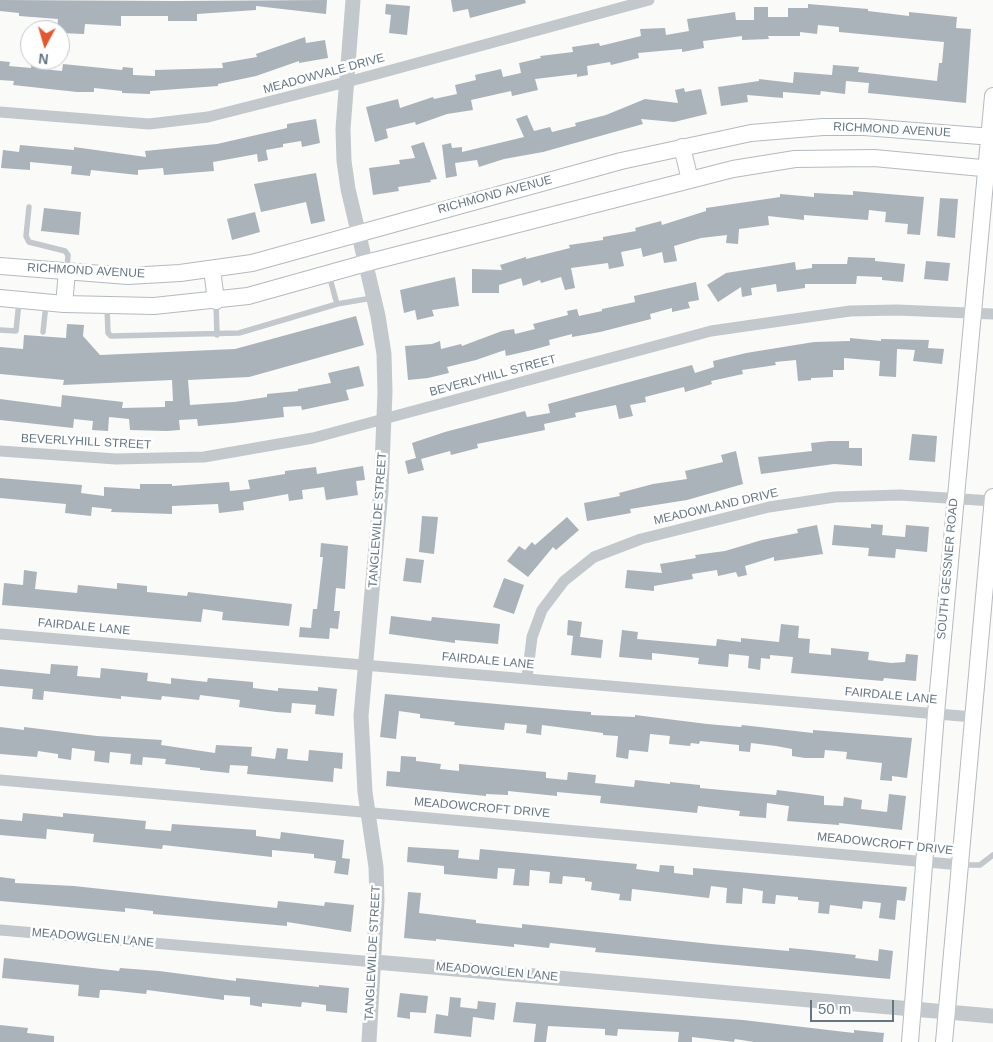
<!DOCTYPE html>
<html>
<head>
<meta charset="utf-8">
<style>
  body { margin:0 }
  #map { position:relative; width:993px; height:1042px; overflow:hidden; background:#fafaf8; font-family:Arial,sans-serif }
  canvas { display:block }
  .north { position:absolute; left:20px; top:20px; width:50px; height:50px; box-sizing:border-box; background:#fff; border:1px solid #c1c8cd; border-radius:50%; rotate:186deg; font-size:14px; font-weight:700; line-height:20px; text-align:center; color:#657683 }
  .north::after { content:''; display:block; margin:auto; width:18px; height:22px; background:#e4572e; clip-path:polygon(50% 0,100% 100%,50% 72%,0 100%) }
  .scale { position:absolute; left:810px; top:1000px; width:84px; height:22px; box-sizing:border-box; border:2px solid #657683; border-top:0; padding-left:6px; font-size:15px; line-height:18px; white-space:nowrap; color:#657683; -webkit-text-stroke:4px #fff; paint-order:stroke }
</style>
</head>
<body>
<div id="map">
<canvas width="993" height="1042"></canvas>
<div class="north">N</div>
<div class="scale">50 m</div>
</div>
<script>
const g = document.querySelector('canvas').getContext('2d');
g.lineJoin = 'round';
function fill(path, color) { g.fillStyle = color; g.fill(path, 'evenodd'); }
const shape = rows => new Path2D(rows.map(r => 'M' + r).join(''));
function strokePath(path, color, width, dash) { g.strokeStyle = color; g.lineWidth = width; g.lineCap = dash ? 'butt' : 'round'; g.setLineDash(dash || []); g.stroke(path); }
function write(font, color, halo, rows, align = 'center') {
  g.font = font + ' Arial,sans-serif'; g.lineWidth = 5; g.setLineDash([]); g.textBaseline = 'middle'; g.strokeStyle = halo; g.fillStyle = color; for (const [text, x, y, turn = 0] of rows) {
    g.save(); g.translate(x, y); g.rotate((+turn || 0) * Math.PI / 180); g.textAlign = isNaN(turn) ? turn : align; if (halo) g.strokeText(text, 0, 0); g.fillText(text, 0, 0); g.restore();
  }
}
fill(shape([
  [0,0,175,1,327,0,326,14,256,6,256,10,197,14,197,21,168,21,168,16,121,16,121,26,85,24,84,34,60,33,60,30,57,30,58,19,19,16,19,13,0,11],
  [451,0,525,0,526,3,470,18,468,9,453,12],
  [386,4,410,6,407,35,389,33,391,15,385,14],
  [808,4,868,9,868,11,909,16,909,12,957,17,956,28,971,29,966,103,868,93,869,83,846,81,845,94,821,91,820,95,783,92,783,98,747,95,748,102,721,106,718,87,759,81,759,79,793,83,794,72,832,75,833,65,859,67,858,72,937,81,939,63,942,63,944,42,839,32,839,27,818,25,817,34,800,32,800,36,768,36,769,39,742,40,742,36,703,41,704,48,682,52,682,49,638,53,639,58,611,65,610,62,587,66,588,75,577,77,577,74,535,79,538,90,512,96,511,91,471,100,473,110,447,114,416,125,415,122,386,129,388,138,375,142,366,107,398,99,400,108,433,97,434,99,457,94,455,85,476,80,475,75,501,69,503,77,521,73,519,63,541,58,540,56,573,52,572,47,599,43,600,46,641,36,640,29,665,28,666,35,689,31,687,19,735,12,736,20,754,20,754,7,768,7,768,17,788,17,788,8,808,8],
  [305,37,306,43,325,40,328,58,299,63,299,61,256,76,218,84,218,86,150,91,150,94,122,93,122,91,94,88,94,92,77,92,13,85,14,81,0,80,0,61,10,62,9,66,31,68,32,61,44,63,43,69,62,71,63,64,122,70,123,67,133,68,133,75,155,76,155,70,223,68,222,63,257,57,256,54],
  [684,88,685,92,701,89,707,114,674,122,641,119,643,124,543,152,504,159,479,167,477,160,455,163,457,176,446,178,442,145,451,143,452,148,462,147,462,152,524,137,516,119,527,115,534,131,550,127,552,132,576,126,575,123,606,115,645,99,678,103,675,90],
  [316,119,320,143,302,147,301,141,283,144,283,147,266,150,268,160,258,162,257,154,213,162,214,171,164,175,163,168,138,170,138,175,91,170,90,176,71,174,72,166,30,162,30,170,1,168,3,150,19,152,20,145,74,150,74,147,146,157,145,151,217,144,287,128,287,124],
  [424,142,437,179,430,180,431,182,398,187,399,191,373,195,369,168,400,164,399,160,415,158,411,146],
  [316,173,325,221,311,224,306,202,261,212,254,184],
  [853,191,924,197,920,235,907,234,908,224,885,222,886,212,869,210,868,220,804,215,804,220,768,216,769,225,739,229,738,244,726,243,727,235,701,238,674,246,677,261,664,263,662,252,643,257,641,248,621,252,624,266,609,269,608,263,571,268,575,288,565,290,561,277,541,283,540,280,523,286,521,278,499,285,499,293,472,293,472,269,502,270,500,265,526,257,526,259,570,248,569,245,603,240,603,237,636,231,635,228,661,221,662,225,706,211,706,208,780,197,780,194,814,197,814,193,853,195],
  [940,198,958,199,955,238,937,236],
  [44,208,81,212,79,235,41,231],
  [255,212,260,232,232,240,227,219],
  [848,257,875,258,875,261,905,264,903,282,882,280,882,277,857,276,856,284,805,284,805,288,777,292,776,284,751,288,752,295,742,297,741,287,718,302,707,285,726,273,795,262,796,270,812,268,812,264,847,264],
  [926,261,950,263,948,281,924,279],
  [455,277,459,306,432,310,434,316,417,320,415,310,404,313,400,290],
  [696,282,699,300,688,302,690,308,672,312,672,308,650,314,651,319,600,332,572,337,572,334,549,340,550,345,532,350,506,356,505,350,476,360,447,367,449,373,428,378,408,380,405,346,432,344,440,341,441,349,461,344,462,346,502,331,514,329,515,334,535,329,533,324,568,315,567,311,577,309,579,316,602,311,602,309,635,302,634,296],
  [356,316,364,345,249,377,188,380,190,405,234,402,267,397,267,394,298,391,298,389,331,383,328,373,359,366,364,386,346,390,349,400,302,410,301,406,283,407,284,417,233,423,198,426,197,419,179,420,180,430,167,431,130,430,129,419,109,417,108,431,92,430,93,421,74,419,73,428,0,420,0,399,61,407,62,395,123,402,122,408,165,407,165,401,173,401,172,380,63,385,64,380,0,374,0,347,23,349,24,335,66,338,67,324,84,325,83,336,100,355,235,349],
  [850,338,881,341,881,339,929,340,928,348,944,349,942,364,913,361,915,350,897,349,896,377,879,376,880,361,844,358,844,370,833,370,833,377,811,378,811,380,798,381,796,360,775,362,776,365,742,370,743,374,711,381,712,384,685,392,684,387,645,397,646,402,630,405,633,416,619,419,616,405,575,413,576,417,544,424,545,430,477,444,478,448,451,455,450,451,421,459,424,470,408,474,405,461,416,458,412,443,445,432,525,411,527,417,550,413,548,404,692,365,695,373,714,367,713,361,746,353,814,342,850,341],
  [912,434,937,436,935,462,909,460],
  [829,441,849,441,849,448,862,448,862,466,834,464,761,474,758,457,812,451,811,443],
  [736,451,743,484,687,500,630,509,631,513,587,521,584,503,620,496,619,493,653,484,687,479,685,471,723,462,721,455],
  [363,466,365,480,356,481,358,495,326,500,324,487,302,490,303,499,289,501,288,494,243,502,244,510,219,513,218,504,172,506,172,514,111,512,112,509,92,507,91,516,65,513,66,504,0,498,0,478,82,485,81,493,104,496,104,487,140,489,140,484,172,484,172,486,229,482,230,491,250,489,248,480,285,474,285,471,316,467,317,474],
  [422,516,438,517,434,554,419,552],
  [567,517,579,530,556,550,553,547,528,577,507,561,519,546,525,550,532,542,535,545],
  [871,524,883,525,882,535,905,537,906,525,929,527,927,552,896,549,895,558,868,556,869,548,832,545,834,525,871,528],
  [817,525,823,554,774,561,774,557,745,566,747,575,738,577,736,572,718,576,717,570,692,574,693,579,654,586,654,591,625,588,627,570,662,573,660,564,696,558,695,555,725,551,762,540,798,533,797,529],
  [321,543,348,546,345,589,336,588,334,611,340,611,338,629,330,628,329,639,299,637,300,627,311,628,313,609,317,609,323,557,320,557],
  [406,558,424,560,421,583,403,581],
  [24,570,37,572,35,589,77,593,78,585,117,589,117,583,147,586,147,592,187,596,188,592,292,604,289,626,222,620,223,612,203,609,201,622,2,605,4,583,23,585],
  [504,578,524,585,514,614,493,607],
  [391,616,431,621,432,617,500,624,498,644,455,640,455,643,389,634],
  [568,620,582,622,580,637,567,635],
  [781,624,799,626,798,638,810,639,809,653,831,655,831,648,869,652,868,660,891,663,905,662,906,654,918,655,916,681,884,678,883,681,791,673,793,657,770,655,770,659,761,658,760,670,748,668,749,656,729,654,728,667,698,664,699,658,652,653,652,660,619,657,622,630,638,632,637,639,716,646,717,639,741,642,741,638,779,642],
  [573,636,603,640,601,658,571,655],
  [51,664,78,666,77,676,100,678,101,668,148,673,147,681,171,684,171,678,207,682,208,678,253,682,253,688,278,691,278,688,318,691,318,687,337,689,334,716,315,714,316,705,292,703,291,713,276,712,239,707,240,700,200,695,199,700,162,696,161,700,121,696,121,699,44,691,43,700,32,699,33,689,0,686,0,669,50,674],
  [385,694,564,710,591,712,591,715,635,717,635,715,707,724,741,727,742,725,813,733,813,730,912,738,907,778,892,776,892,781,880,780,882,763,846,759,847,752,825,750,824,758,805,758,792,756,792,749,776,746,751,743,750,752,739,751,739,745,700,741,699,744,691,743,690,746,669,744,670,736,650,734,648,752,629,750,628,759,616,757,618,736,603,735,603,733,542,725,541,735,526,733,527,725,505,723,504,730,454,725,455,722,420,718,420,714,399,711,396,739,380,737],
  [0,727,24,730,24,727,97,736,162,740,161,745,215,753,216,745,252,747,251,756,275,759,277,748,288,749,287,759,308,761,309,750,343,753,342,769,334,768,333,782,247,774,248,766,230,765,229,773,200,770,200,768,165,764,166,759,143,757,142,765,130,764,131,754,110,752,109,763,94,761,95,751,72,748,71,760,58,758,58,754,38,751,37,757,0,754],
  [401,756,416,757,416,761,441,764,440,769,459,771,459,764,546,772,546,778,567,780,568,772,596,775,595,783,634,787,635,780,670,784,670,782,700,785,700,788,776,795,777,790,824,796,824,805,843,806,844,797,862,800,861,809,887,812,889,794,906,796,902,830,839,823,839,825,787,821,789,806,767,803,766,818,739,816,740,811,698,806,697,813,600,803,601,796,557,792,557,796,508,791,508,795,486,794,486,796,386,786,387,771,400,772],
  [23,813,63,817,63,813,146,821,145,829,171,831,172,824,256,830,256,836,280,839,281,832,344,840,342,858,350,859,348,875,334,873,336,861,314,858,314,854,272,850,272,857,163,845,162,849,93,842,94,834,47,829,46,839,0,835,0,819,22,821],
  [408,847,459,850,458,858,479,860,480,849,637,864,636,869,659,872,660,865,674,866,674,873,693,875,693,868,907,887,905,901,897,900,895,920,879,918,881,903,863,901,862,909,830,905,829,914,818,913,819,902,798,900,798,897,776,895,775,904,762,903,763,891,743,888,742,904,726,903,727,888,711,886,709,898,632,889,631,901,619,900,620,894,591,890,592,882,585,881,585,878,563,876,562,884,549,883,550,872,530,870,529,886,513,885,515,869,498,868,497,879,444,874,444,866,407,862],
  [0,877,15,879,15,883,74,886,277,908,278,901,324,906,325,902,354,905,351,932,287,922,287,926,153,914,153,911,125,908,125,912,0,901],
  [408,892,421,893,419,913,476,920,476,923,522,928,522,924,711,944,789,951,789,948,810,950,856,955,855,958,878,961,879,949,893,951,890,979,595,952,596,948,550,943,549,948,514,944,514,947,436,939,436,941,404,938],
  [4,958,119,971,120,968,159,971,236,981,236,978,319,987,319,985,349,988,347,1013,326,1011,326,1005,302,1002,301,1007,262,1003,262,1007,250,1005,250,997,224,995,224,1000,147,990,146,994,108,990,100,990,99,998,78,996,79,985,2,978],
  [400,993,428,996,426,1013,410,1012,410,1019,397,1017],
  [450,997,461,998,460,1007,477,1009,478,1001,496,1003,494,1020,473,1017,471,1037,434,1033,436,1014,448,1016],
  [516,1002,743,1020,854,1033,854,1030,884,1033,883,1042,754,1042,735,1039,734,1042,692,1037,692,1042,678,1042,679,1032,618,1029,617,1036,605,1035,605,1029,548,1026,546,1042,534,1042,536,1024,513,1022],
  [0,1025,28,1028,27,1033,54,1036,54,1042,0,1042]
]), '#aab3b9');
const secondary = shape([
  [682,147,690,180],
  [0,266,128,276,180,273,252,263,621,161,751,133,823,127,864,127,993,137],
  [212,269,216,301],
  [0,298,64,304,154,306,248,296,366,263,733,169,795,159,874,158,993,169],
  [64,304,67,272],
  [910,1042,936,713,993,96],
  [944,1042,993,497]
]);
strokePath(secondary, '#b3babf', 18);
strokePath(shape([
  [29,207,26,236,29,242,65,251,68,255,67,269],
  [216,303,217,335],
  [337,304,372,298],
  [107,307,108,333,111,336,239,333,337,304,329,275],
  [0,330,16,331,19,302],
  [43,332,46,304],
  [961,865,980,865,993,855]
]), '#c3c8cc', 5.5);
strokePath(shape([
  [0,112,149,124,208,117,362,78,649,0],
  [0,451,116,459,204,457,313,438,711,331,850,311,897,310,993,314],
  [0,634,973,717],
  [527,678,532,637,542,610,564,581,594,557,641,539,769,507,835,497,900,495,993,501],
  [0,780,961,865],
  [0,930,375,962]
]), '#c3c8cc', 11);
strokePath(shape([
  [353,0,343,129,344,161,348,189,378,316,384,354,385,392,381,490,361,716,365,792,376,867,377,900,369,1042],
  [375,962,993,1016]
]), '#c3c8cc', 15);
strokePath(secondary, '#fff', 16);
write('12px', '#657683', '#fff', [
  ["MEADOWVALE DRIVE",324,74,-15],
  ["RICHMOND AVENUE",892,130,3],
  ["RICHMOND AVENUE",495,195,-15],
  ["RICHMOND AVENUE",86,271,3],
  ["BEVERLYHILL STREET",493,376,-15],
  ["BEVERLYHILL STREET",86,442,3],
  ["MEADOWLAND DRIVE",716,507,-13],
  ["TANGLEWILDE STREET",378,520,-86],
  ["SOUTH GESSNER ROAD",948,569,-85],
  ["FAIRDALE LANE",84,627,5],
  ["FAIRDALE LANE",488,661,5],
  ["FAIRDALE LANE",891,696,5],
  ["MEADOWCROFT DRIVE",482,808,5],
  ["MEADOWCROFT DRIVE",885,844,6],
  ["MEADOWGLEN LANE",93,938,5],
  ["TANGLEWILDE STREET",373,953,-87],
  ["MEADOWGLEN LANE",497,972,5]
]);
</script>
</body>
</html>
